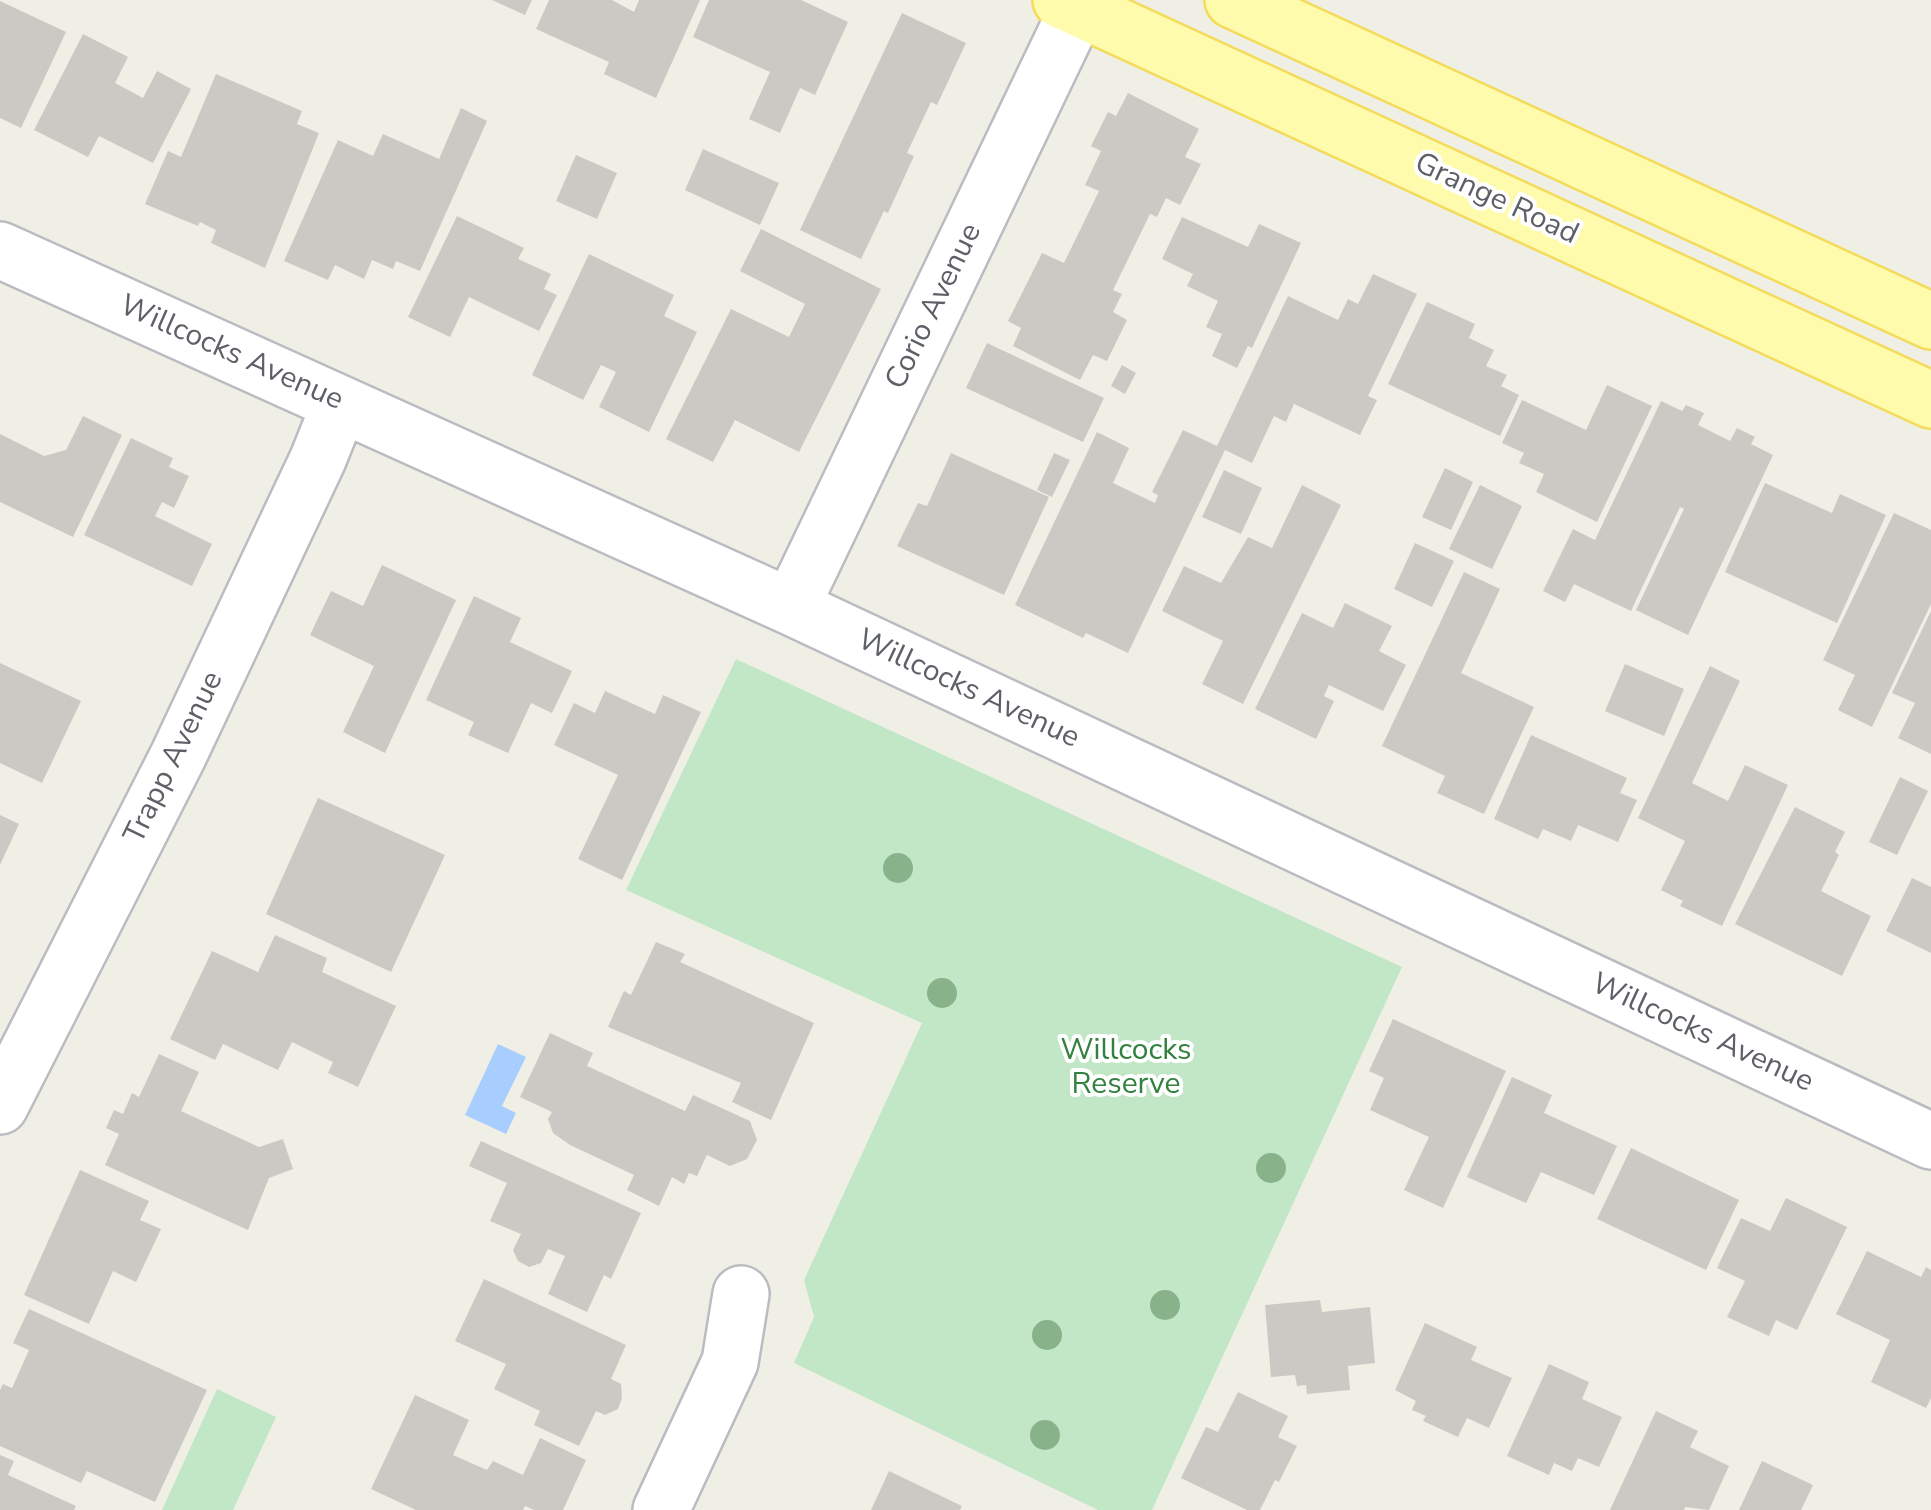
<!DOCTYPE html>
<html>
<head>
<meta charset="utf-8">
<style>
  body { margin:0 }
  canvas { display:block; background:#f0efe6 }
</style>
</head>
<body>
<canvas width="1931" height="1510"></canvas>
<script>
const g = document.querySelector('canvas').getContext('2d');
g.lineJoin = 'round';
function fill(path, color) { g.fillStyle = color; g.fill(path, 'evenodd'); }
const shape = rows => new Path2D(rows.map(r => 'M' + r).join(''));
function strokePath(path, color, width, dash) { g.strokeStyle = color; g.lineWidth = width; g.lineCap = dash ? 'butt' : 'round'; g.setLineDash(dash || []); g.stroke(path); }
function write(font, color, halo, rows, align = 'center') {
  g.font = font + ' "Nunito Sans",sans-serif'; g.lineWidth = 8; g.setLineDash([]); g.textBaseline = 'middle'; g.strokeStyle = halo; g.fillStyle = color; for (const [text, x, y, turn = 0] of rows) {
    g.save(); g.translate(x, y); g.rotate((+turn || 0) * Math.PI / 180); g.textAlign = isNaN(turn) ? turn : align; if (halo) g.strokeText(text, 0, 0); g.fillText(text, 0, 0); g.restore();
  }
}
fill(shape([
  [736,659,1402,967,1152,1510,1098,1510,794,1363,814,1317,804,1280,922,1023,626,890],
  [217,1389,276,1417,233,1510,162,1510]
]), '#c2e7c7');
fill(shape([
  [498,1044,526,1057,502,1106,516,1113,506,1134,465,1115]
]), '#a7ceff');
fill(shape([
  [492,0,532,0,525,15],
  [549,0,612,0,634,12,639,0,700,0,656,98,604,74,609,62,536,29],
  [709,0,801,0,848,22,815,95,800,88,780,133,749,119,770,72,693,37],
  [0,1,66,32,21,128,0,118],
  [902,13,966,43,937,105,931,102,907,153,914,156,888,213,884,211,861,259,800,230],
  [83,34,128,57,115,83,143,98,157,71,191,89,153,163,99,136,88,157,34,130],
  [216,74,302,111,297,124,319,133,265,268,211,243,216,230,200,222,198,226,145,204,168,151,181,157],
  [1128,93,1199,129,1185,157,1201,164,1180,205,1166,198,1157,217,1150,214,1113,290,1122,294,1113,312,1127,320,1107,361,1093,355,1080,380,1013,346,1021,328,1008,321,1042,253,1064,263,1099,191,1085,185,1101,151,1091,146,1108,112,1116,116],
  [461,108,487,121,420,271,396,261,393,269,372,260,364,279,335,265,328,280,284,261,338,140,373,156,383,134,439,159],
  [703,149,779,183,760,225,685,190],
  [576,155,617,173,597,219,556,201],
  [457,216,524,248,518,259,551,274,544,289,557,295,539,331,469,297,450,337,408,317],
  [1182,217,1248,247,1259,224,1301,243,1252,348,1248,346,1237,368,1212,356,1222,334,1206,327,1218,301,1187,286,1193,274,1162,259],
  [761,229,881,289,799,452,735,420,713,462,666,439,731,309,789,337,805,304,740,271],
  [589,254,674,295,664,316,697,332,649,432,599,407,616,372,601,365,583,400,532,375],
  [1373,274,1417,294,1368,396,1377,400,1360,435,1294,404,1286,422,1274,416,1252,463,1225,450,1128,653,1086,633,1083,638,1015,605,1097,432,1129,448,1113,483,1155,503,1158,495,1152,492,1183,430,1217,446,1288,296,1338,320,1348,299,1358,304],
  [1427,302,1475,324,1469,338,1494,350,1486,366,1507,375,1501,386,1519,395,1500,436,1388,384],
  [987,343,1104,398,1083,442,966,388],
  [1122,365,1136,373,1125,394,1111,386],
  [1607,385,1652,406,1597,522,1536,492,1544,474,1519,463,1524,453,1502,443,1522,400,1586,430],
  [1661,401,1682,411,1686,405,1704,413,1698,425,1730,441,1737,428,1755,437,1751,444,1773,455,1688,635,1636,610,1684,509,1680,507,1631,611,1574,584,1565,602,1543,591,1573,529,1595,540],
  [83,416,122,435,73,537,0,502,0,434,44,456,66,450],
  [131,438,173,458,169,467,189,476,174,508,162,502,155,516,212,544,192,586,84,535],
  [951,453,1049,497,1004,595,897,546,918,503,927,506],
  [1054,453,1070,460,1052,497,1037,490],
  [1445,468,1473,482,1451,530,1422,517],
  [1224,470,1262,488,1241,534,1202,517],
  [1765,483,1832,513,1840,494,1886,515,1837,623,1725,572],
  [1302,485,1341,505,1243,704,1202,684,1223,641,1162,611,1184,566,1221,583,1248,537,1272,548],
  [1480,485,1522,506,1492,569,1449,549],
  [1894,513,1931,530,1931,604,1872,727,1838,710,1855,675,1823,660],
  [1415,543,1454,561,1432,607,1394,589],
  [382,565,456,600,385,753,343,732,374,666,310,635,331,591,363,606],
  [1464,572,1500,589,1461,673,1534,707,1484,814,1437,793,1445,776,1382,746],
  [474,596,521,618,510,642,572,671,552,713,531,703,508,753,468,735,474,722,426,700],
  [1345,603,1392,626,1379,651,1406,665,1383,711,1329,685,1324,696,1334,701,1316,739,1255,709,1302,613,1333,628],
  [1931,611,1931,754,1898,738,1915,703,1892,693],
  [0,663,81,701,42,783,0,763],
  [1625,664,1684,689,1664,736,1605,711],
  [1710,666,1740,681,1692,783,1728,801,1745,765,1788,785,1722,926,1680,906,1683,901,1661,890,1685,841,1638,818],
  [605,691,655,714,663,695,701,712,622,880,578,859,618,775,554,745,574,703,595,713],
  [1531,735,1627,778,1620,793,1637,800,1618,842,1578,825,1571,841,1543,829,1538,839,1494,819],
  [1900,777,1928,791,1897,855,1869,842],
  [318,798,445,855,391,972,266,914],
  [1795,807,1845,832,1835,852,1839,855,1821,891,1871,916,1842,976,1735,924],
  [0,815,19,824,0,865],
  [1912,878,1931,887,1931,953,1886,931],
  [275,935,327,958,322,972,396,1006,358,1087,328,1073,333,1062,292,1042,278,1070,223,1044,215,1060,170,1039,212,951,258,972],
  [656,942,685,954,680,962,814,1023,771,1120,732,1102,741,1083,608,1027,624,991,631,995],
  [1393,1019,1506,1071,1443,1208,1404,1190,1429,1137,1370,1110,1384,1078,1369,1071],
  [550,1033,593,1053,587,1066,685,1111,693,1095,750,1121,757,1140,747,1159,730,1166,707,1155,697,1176,689,1173,684,1184,672,1177,659,1206,627,1190,634,1175,570,1145,553,1133,548,1119,552,1112,520,1097],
  [159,1054,199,1072,181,1111,259,1147,283,1139,293,1169,269,1178,248,1230,105,1165,119,1134,106,1128,114,1110,123,1114,132,1093,139,1097],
  [1512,1077,1552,1095,1544,1113,1617,1146,1594,1195,1541,1172,1526,1203,1467,1177],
  [481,1141,641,1213,611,1279,604,1275,587,1312,548,1294,565,1256,548,1249,541,1263,529,1267,518,1261,513,1250,521,1234,490,1221,507,1183,469,1166],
  [1631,1148,1739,1200,1706,1270,1597,1219],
  [80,1170,149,1201,140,1220,161,1229,136,1282,113,1271,89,1324,24,1295],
  [1786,1198,1847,1227,1797,1330,1776,1320,1769,1336,1727,1317,1745,1281,1717,1268,1741,1218,1770,1231],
  [1867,1251,1921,1277,1926,1267,1931,1270,1931,1398,1926,1408,1871,1382,1890,1340,1836,1314],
  [484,1279,626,1345,611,1379,621,1384,622,1398,618,1409,605,1415,596,1411,579,1446,534,1425,540,1411,494,1389,506,1364,455,1341],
  [1320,1300,1322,1312,1370,1307,1375,1363,1348,1366,1350,1390,1307,1394,1306,1385,1297,1386,1295,1375,1271,1377,1265,1305],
  [29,1309,207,1390,155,1502,87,1471,81,1483,0,1446,0,1390,3,1384,12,1388,29,1350,13,1343],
  [1425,1323,1477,1347,1471,1360,1512,1378,1489,1428,1467,1418,1458,1437,1423,1421,1426,1416,1412,1410,1416,1401,1395,1390],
  [1549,1364,1589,1382,1582,1399,1622,1417,1599,1467,1578,1458,1572,1471,1554,1463,1549,1475,1507,1456],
  [1238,1392,1288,1416,1278,1437,1297,1446,1279,1482,1275,1480,1260,1510,1247,1510,1181,1478,1206,1427,1218,1432],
  [415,1395,469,1420,453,1455,487,1470,493,1461,523,1475,540,1438,586,1460,563,1510,534,1510,525,1506,523,1510,416,1510,371,1489],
  [1656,1411,1698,1431,1690,1447,1729,1466,1709,1510,1685,1507,1684,1510,1610,1510],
  [0,1455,14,1461,8,1475,76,1506,74,1510,0,1510],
  [1762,1461,1813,1485,1801,1510,1739,1510],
  [889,1471,962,1506,960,1510,871,1510]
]), '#cbc9c3');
const minor = shape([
  [0,250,791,607,1931,1141],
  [791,607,1078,8],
  [0,1106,178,756,318,459,340,404],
  [661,1510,730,1362,741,1294]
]);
const major = shape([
  [1061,0,1931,400],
  [1233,0,1931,321]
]);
strokePath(minor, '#babcc1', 60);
strokePath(major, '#f4db5b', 60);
strokePath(minor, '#fff', 55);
strokePath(major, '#fffbac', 55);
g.fillStyle = '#88b28a';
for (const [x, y] of [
  [898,868],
  [942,993],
  [1271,1168],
  [1165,1305],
  [1047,1335],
  [1045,1435]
]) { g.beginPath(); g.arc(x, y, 15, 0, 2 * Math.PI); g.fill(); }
write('30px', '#5d6066', '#fff', [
  ["Grange Road",1496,200,25],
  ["Corio Avenue",935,307,-64],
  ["Willcocks Avenue",231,354,24],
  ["Willcocks Avenue",968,690,25],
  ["Trapp Avenue",175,758,-64],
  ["Willcocks Avenue",1702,1034,25]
]);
write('30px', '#32813f', '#fff', [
  ["Willcocks",1126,1052],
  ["Reserve",1126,1086]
]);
</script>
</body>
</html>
